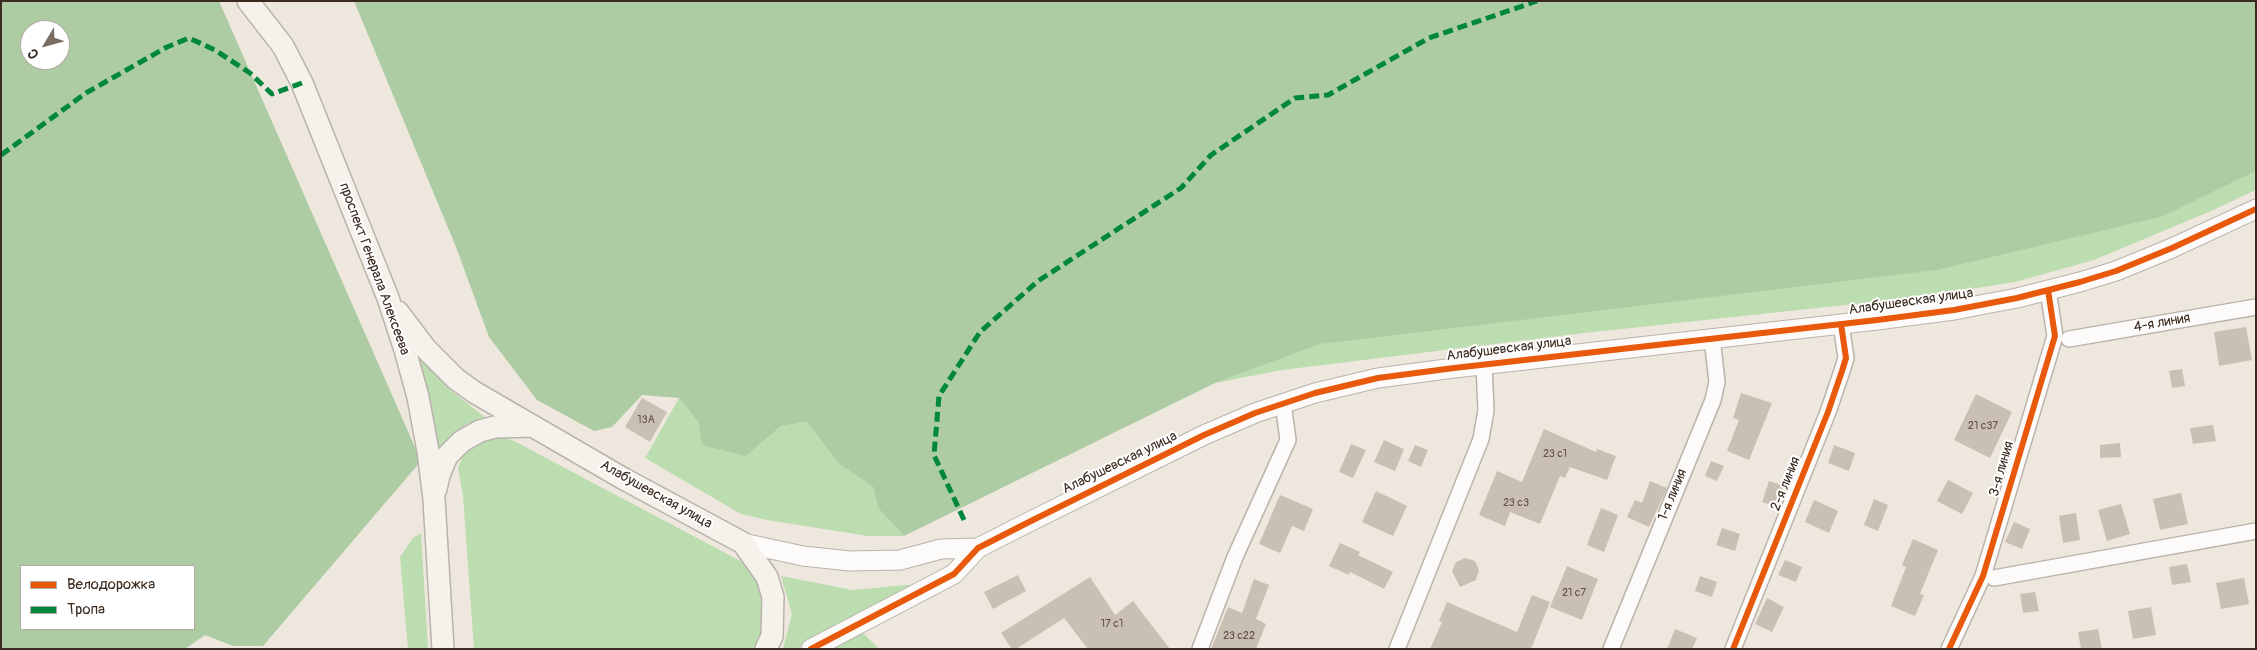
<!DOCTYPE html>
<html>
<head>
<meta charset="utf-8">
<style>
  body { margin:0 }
  #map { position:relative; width:2257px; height:650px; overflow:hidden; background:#eee7dd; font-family:Pangolin,sans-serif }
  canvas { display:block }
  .frame { position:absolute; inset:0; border:2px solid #3b2a1e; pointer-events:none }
  .legend { position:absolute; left:20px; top:565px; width:175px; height:65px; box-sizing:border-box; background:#fff; border:1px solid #b1aaa5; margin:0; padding:6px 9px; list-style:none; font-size:15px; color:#3b2a1e }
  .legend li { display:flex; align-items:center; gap:10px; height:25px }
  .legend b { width:25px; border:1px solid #b1aaa5 }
  .north { position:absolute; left:20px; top:20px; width:50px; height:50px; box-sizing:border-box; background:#fff; border:1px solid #b1aaa5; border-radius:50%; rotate:233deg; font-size:14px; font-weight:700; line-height:20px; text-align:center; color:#3b2a1e }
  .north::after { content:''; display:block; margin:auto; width:18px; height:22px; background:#7a6c61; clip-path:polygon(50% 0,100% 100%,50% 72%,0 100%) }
</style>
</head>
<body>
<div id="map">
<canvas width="2257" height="650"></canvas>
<div class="frame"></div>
<ul class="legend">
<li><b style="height:6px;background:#e8590c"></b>Велодорожка</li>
<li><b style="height:6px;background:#00873e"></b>Тропа</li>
</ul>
<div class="north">С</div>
</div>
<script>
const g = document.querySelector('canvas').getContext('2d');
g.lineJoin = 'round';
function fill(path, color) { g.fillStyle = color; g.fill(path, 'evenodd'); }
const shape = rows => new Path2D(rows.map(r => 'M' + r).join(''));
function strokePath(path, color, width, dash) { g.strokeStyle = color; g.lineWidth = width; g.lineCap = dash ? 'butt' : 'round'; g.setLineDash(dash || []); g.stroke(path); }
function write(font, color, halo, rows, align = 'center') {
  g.font = font + ' Pangolin,sans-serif'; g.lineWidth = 4; g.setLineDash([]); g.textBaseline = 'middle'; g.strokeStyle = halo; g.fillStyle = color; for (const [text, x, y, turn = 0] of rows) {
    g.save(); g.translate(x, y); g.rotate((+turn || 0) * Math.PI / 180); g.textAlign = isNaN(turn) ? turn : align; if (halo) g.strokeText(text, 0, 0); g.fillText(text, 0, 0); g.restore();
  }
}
fill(shape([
  [2256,171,2256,190,2211,211,2094,260,2015,282,1920,297,1584,333,1282,370,1215,383,1321,344,2164,216],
  [418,355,449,389,486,418,469,423,453,434,439,453],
  [679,398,699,423,746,456,781,426,807,422,839,464,873,487,878,508,904,536,868,536,767,520,741,514,645,458],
  [502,437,514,441,748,565,763,592,762,634,757,645,754,649,474,649,463,496,458,468,463,455,475,444,488,438],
  [421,533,428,649,408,649,400,557,413,538],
  [781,576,853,590,918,584,797,649,783,649,792,614],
  [862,632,879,649,830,649]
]), '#bcddaf');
fill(shape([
  [1,1,219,1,421,461,263,646,233,646,205,635,185,649,1,649],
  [30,30,60,30,60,60,30,60],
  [21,566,194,566,194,629,21,629],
  [354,1,2256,1,2256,171,2164,216,1937,270,1321,344,1215,383,904,536,878,508,873,487,839,464,807,422,781,426,746,456,702,445,699,423,679,398,642,395,612,427,594,431,537,400,489,337,456,247]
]), '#adcca4');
fill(shape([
  [2246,327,2252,360,2219,366,2214,332],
  [2182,369,2185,386,2172,388,2169,371],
  [1741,393,1772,403,1749,460,1727,451,1739,420,1733,418],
  [1976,394,2012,412,1990,458,1954,440],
  [642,398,667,412,650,442,625,427],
  [2213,425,2216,441,2193,444,2190,428],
  [1544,429,1596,452,1597,449,1616,456,1607,480,1570,467,1565,478,1560,476,1540,524,1510,512,1505,526,1479,515,1497,471,1522,482],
  [1384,440,1404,449,1395,471,1374,462],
  [2120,443,2121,457,2100,458,2100,445],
  [1351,444,1366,450,1353,478,1339,472],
  [1415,445,1428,450,1421,467,1408,461],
  [1834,445,1855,453,1849,471,1828,463],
  [1711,461,1724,466,1717,481,1705,476],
  [1948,480,1973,493,1962,514,1937,501],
  [1650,481,1667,488,1649,527,1627,517,1635,500,1642,503],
  [1769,481,1783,486,1775,506,1762,502],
  [1376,491,1407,506,1393,536,1362,522],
  [2181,493,2188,524,2160,530,2153,499],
  [1280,495,1313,509,1304,531,1292,526,1280,553,1259,544],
  [1874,499,1888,505,1878,531,1864,525],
  [1814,500,1838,511,1829,533,1805,522],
  [2121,504,2130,534,2107,541,2098,510],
  [1601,508,1618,515,1604,552,1587,545],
  [2076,513,2080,540,2063,543,2059,516],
  [2014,522,2030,529,2022,549,2005,542],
  [1722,528,1740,534,1735,551,1716,545],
  [1913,539,1938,550,1920,594,1924,595,1915,616,1891,606,1906,567,1902,565],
  [1340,543,1360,552,1358,555,1393,572,1384,589,1350,572,1349,575,1329,566],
  [1465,558,1475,561,1479,570,1476,580,1460,587,1452,571,1456,562],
  [1785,560,1802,567,1796,582,1778,575],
  [2187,564,2191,582,2172,585,2169,567],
  [1567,566,1598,579,1582,620,1550,607],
  [1018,575,1026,591,993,609,984,592],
  [1700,576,1717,582,1712,597,1695,591],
  [1090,577,1115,615,1133,601,1170,649,1088,649,1064,618,1016,649,1012,649,1001,633],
  [2244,578,2249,604,2221,609,2216,583],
  [1254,579,1269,585,1256,619,1266,624,1256,649,1211,649,1228,607,1242,613],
  [2035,592,2039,611,2023,613,2020,594],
  [1532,595,1550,602,1531,649,1430,649,1442,622,1439,621,1447,602,1517,632],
  [1767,598,1784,607,1772,632,1755,624],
  [2151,607,2156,635,2133,639,2128,611],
  [1675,629,1697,638,1692,649,1667,649],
  [2098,629,2102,649,2081,649,2078,632]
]), '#cabfb3');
const minor = shape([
  [2069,339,2256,307],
  [1994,578,2256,531],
  [1200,649,1235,557,1288,440,1283,403],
  [1397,649,1481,439,1486,410,1484,365],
  [1611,649,1713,400,1717,382,1712,338],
  [1733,649,1828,412,1842,371,1846,358,1841,324],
  [1949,649,1983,576,2055,336,2048,290]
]);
const tertiary = shape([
  [743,543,803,556,850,561,900,560,941,549,978,548],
  [811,649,954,574,978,548,1027,523,1204,435,1255,413,1315,393,1378,378,1454,368,1877,320,1954,310,2017,298,2080,282,2116,271,2172,248,2256,209]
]);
const secondary = shape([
  [248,1,283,46,302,83,388,298,405,350,418,397,428,451,434,499,443,649],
  [398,312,426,349,456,379,474,392,624,479,743,543,767,577,773,597,772,636,766,649],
  [436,489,439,475,447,456,462,441,480,431,495,427,532,426]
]);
strokePath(minor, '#b9b3ac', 18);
strokePath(tertiary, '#b9b3ac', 21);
strokePath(secondary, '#b9b3ac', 24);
strokePath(minor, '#fcfbfa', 15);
strokePath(tertiary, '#fcfbfa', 19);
strokePath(secondary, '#f5f1eb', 21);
strokePath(shape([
  [1,155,86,93,167,47,189,38,215,50,250,73,272,94,302,83],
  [964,520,934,455,939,396,980,332,1038,281,1181,188,1211,155,1295,98,1328,95,1429,38,1537,1]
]), '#00873e', 5, [10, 5]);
strokePath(shape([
  [811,649,954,574,978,548,1027,523,1204,435,1255,413,1315,393,1378,378,1454,368,1877,320,1954,310,2017,298,2080,282,2116,271,2172,248,2256,209],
  [1733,649,1828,412,1842,371,1846,358,1841,324],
  [1949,649,1983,576,2055,336,2048,290]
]), '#e8590c', 6);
write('11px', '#5f4f43', null, [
  ["13А",646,420],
  ["21 с37",1983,426],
  ["23 с1",1555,454],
  ["23 с3",1516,503],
  ["21 с7",1574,593],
  ["17 с1",1112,624],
  ["23 с22",1239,636]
]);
write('14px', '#3b2a1e', '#fff', [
  ["проспект Генерала Алексеева",374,269,70],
  ["Алабушевская улица",1911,302,-8],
  ["4-я линия",2162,323,-10],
  ["Алабушевская улица",1509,349,-7],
  ["Алабушевская улица",1120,463,-26],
  ["3-я линия",2002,469,-74],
  ["2-я линия",1786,484,-68],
  ["Алабушевская улица",656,495,29],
  ["1-я линия",1673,495,-68]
]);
</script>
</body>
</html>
